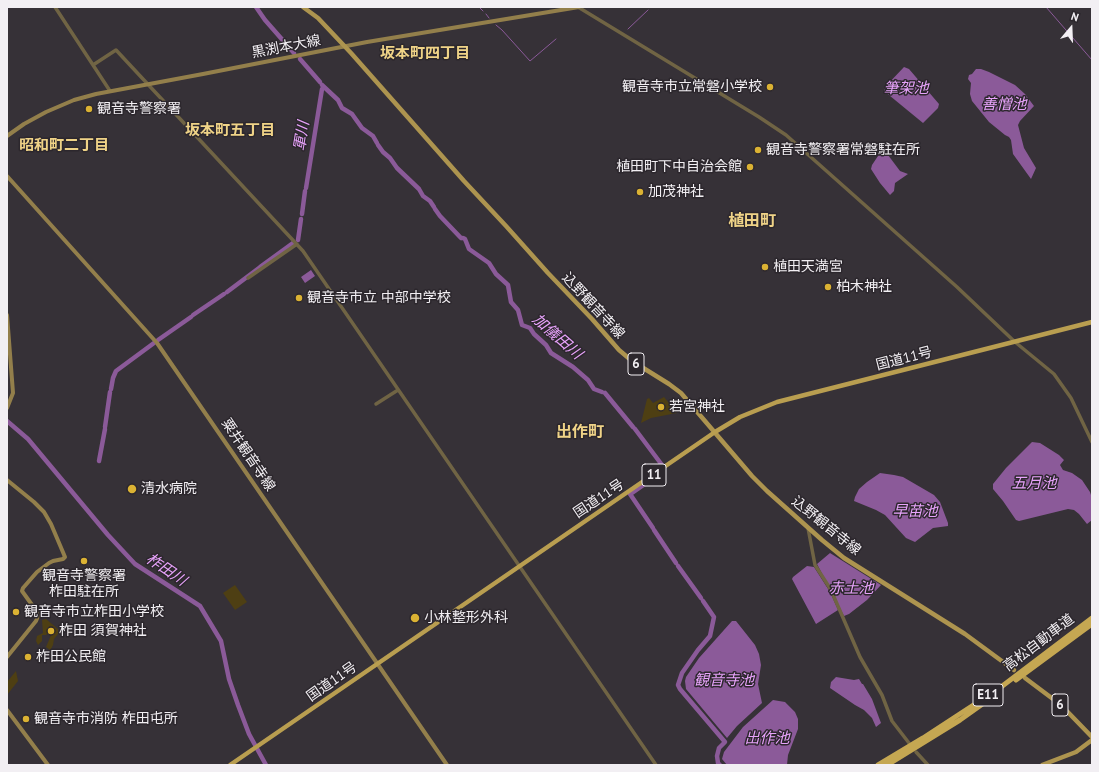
<!DOCTYPE html>
<html>
<head>
<meta charset="utf-8">
<style>
  body { margin:0 }
  #map { position:relative; width:1099px; height:772px; overflow:hidden; background:#363137; font-family:"PT Sans",sans-serif }
  canvas { display:block }
  .frame { position:absolute; inset:0; border:8px solid #f2eff3; pointer-events:none }
  .north { position:absolute; left:1051px; top:8px; width:40px; height:40px; -webkit-text-stroke:3px #2c272d; paint-order:stroke; rotate:19deg; font-size:11px; font-weight:700; line-height:16px; text-align:center; color:#f2eff3 }
  .north::after { content:''; display:block; margin:auto; width:14px; height:18px; background:#f2eff3; clip-path:polygon(50% 0,100% 100%,50% 72%,0 100%) }
</style>
</head>
<body>
<div id="map">
<canvas width="1099" height="772"></canvas>
<div class="frame"></div>
<div class="north">N</div>
</div>
<script>
const g = document.querySelector('canvas').getContext('2d');
g.lineJoin = 'round';
function fill(path, color) { g.fillStyle = color; g.fill(path, 'evenodd'); }
const shape = rows => new Path2D(rows.map(r => 'M' + r).join(''));
function strokePath(path, color, width, dash) { g.strokeStyle = color; g.lineWidth = width; g.lineCap = dash ? 'butt' : 'round'; g.setLineDash(dash || []); g.stroke(path); }
function write(font, color, halo, rows, align = 'center') {
  g.font = font + ' "PT Sans","Noto Sans JP",sans-serif'; g.lineWidth = 3; g.setLineDash([]); g.textBaseline = 'middle'; g.strokeStyle = halo; g.fillStyle = color; for (const [text, x, y, turn = 0] of rows) {
    g.save(); g.translate(x, y); g.rotate((+turn || 0) * Math.PI / 180); g.textAlign = isNaN(turn) ? turn : align; if (halo) g.strokeText(text, 0, 0); g.fillText(text, 0, 0); g.restore();
  }
}
fill(shape([
  [664,397,677,413,651,418,641,423,647,399,649,398,653,403],
  [235,585,247,602,235,610,223,593],
  [46,619,58,629,58,634,54,639,53,645,51,649,50,650,46,647,52,633,52,628,46,635,42,635,42,641,38,645,36,641,37,636,43,633,42,620],
  [16,671,18,681,7,695,7,682]
]), '#4e3f13');
fill(shape([
  [904,67,909,69,939,104,938,108,923,123,884,91,886,86],
  [976,69,981,69,989,72,1015,85,1025,94,1034,106,1020,121,1018,125,1024,148,1036,168,1031,179,1013,154,1011,140,1009,137,1005,135,989,122,972,101,970,94,971,83,968,79,969,75,972,74],
  [880,153,883,153,888,155,900,171,908,174,895,183,894,191,890,195,880,183,871,169,872,165],
  [311,270,315,276,305,283,301,277],
  [1032,442,1040,443,1059,455,1064,460,1060,465,1063,470,1072,473,1082,480,1090,492,1092,498,1092,520,1087,524,1079,514,1074,510,1068,509,1019,521,1016,520,1003,501,993,489,993,484,1006,468],
  [880,473,894,475,903,477,934,495,940,502,948,523,948,526,933,528,915,542,906,538,885,515,876,510,854,501,855,497,859,489,867,482],
  [830,553,881,585,867,600,849,614,844,616,817,564],
  [807,566,814,567,830,592,838,610,816,624,792,579,793,577],
  [732,621,736,621,755,645,759,654,761,665,758,684,762,703,737,726,727,738,686,689,685,681,686,677,699,658],
  [836,677,854,680,859,679,862,684,863,684,872,699,881,723,876,727,872,718,864,710,855,705,830,688,831,682],
  [773,700,785,702,795,712,798,719,798,729,788,755,787,765,727,765,722,759,724,752,743,727]
]), '#8b5a99');
strokePath(shape([
  [479,7,483,11],
  [1046,7,1092,60],
  [486,14,489,18],
  [496,25,502,30,530,61,556,39],
  [628,29,648,10]
]), '#8b5a99', 1);
strokePath(shape([
  [256,7,265,20,294,53],
  [300,59,320,82],
  [322,85,338,100,342,108,352,114,362,128,373,136,377,143],
  [378,145,383,152,390,158,397,168,419,189,423,196,430,201,434,207],
  [306,188,322,89],
  [435,209,440,216,461,238],
  [302,214,305,191],
  [463,238,465,239,469,249,489,263,496,274,508,285,511,302,518,310,522,325,530,328,534,334,546,345,551,353,573,367,588,380,594,389,602,392],
  [298,240,301,219],
  [260,267,293,243],
  [227,292,259,268],
  [193,315,224,294],
  [158,340,191,317],
  [111,389,113,378,116,371,154,343],
  [605,393,633,427],
  [7,421,28,439,108,535,135,564,200,606,221,641,229,679,238,705,249,734,266,765],
  [105,427,110,392],
  [635,429,662,465],
  [99,461,105,429],
  [632,493,662,472],
  [630,494,653,528],
  [654,530,676,563],
  [678,566,701,598],
  [703,601,714,617,710,636,698,650,682,673,678,685,680,689,725,742,719,748,717,756,718,763,720,765]
]), '#8b5a99', 4.5);
strokePath(shape([
  [55,7,110,91],
  [578,7,759,117,786,135,957,287,1015,342,1054,374,1071,398,1092,442],
  [93,65,116,50,303,251,656,765],
  [248,278,297,244],
  [376,404,398,390],
  [808,528,815,565,831,590,860,657,882,695,892,721,909,743],
  [916,752,928,765]
]), '#706444', 3.5);
strokePath(shape([
  [7,136,24,124,46,112,74,100,96,94,203,74,367,42,579,7],
  [7,176,157,343,447,765],
  [7,315,13,393,7,408],
  [7,480,34,502,44,512,51,524,65,557,63,559,53,561,49,563,37,572,23,588,22,591,35,609,38,616,36,621,7,657],
  [7,710,48,765]
]), '#937f4b', 4);
strokePath(shape([
  [303,7,318,18,351,53,464,181,506,226,548,273,592,319,619,350,632,361,669,384,681,393,752,476,767,491,822,540,844,558,965,634,1014,670],
  [1025,678,1061,705,1092,737],
  [1042,765,1076,752,1092,740]
]), '#ad944f', 4.5);
strokePath(shape([
  [230,765,715,432,740,417,777,402,1092,322]
]), '#b99e50', 4.5);
strokePath(shape([
  [1016,680,1092,624],
  [878,765,923,738,1001,687,1092,618],
  [887,765,960,720,998,693]
]), '#c5a752', 5);
for (const [x, y, r, color] of [
  [770,87,4,"#dbb233"],
  [89,109,4,"#dbb233"],
  [758,150,4,"#dbb233"],
  [750,167,4,"#dbb233"],
  [640,192,4,"#dbb233"],
  [765,267,4,"#dbb233"],
  [828,287,4,"#dbb233"],
  [299,298,4,"#dbb233"],
  [661,407,4,"#dbb233"],
  [132,489,5,"#dbb233"],
  [84,561,4,"#dbb233"],
  [16,612,4,"#dbb233"],
  [415,618,5,"#dbb233"],
  [51,631,4,"#dbb233"],
  [28,657,4,"#dbb233"],
  [26,719,4,"#dbb233"]
]) { const dot = new Path2D(); dot.arc(x, y, r, 0, 2 * Math.PI); g.fillStyle = color; g.fill(dot); strokePath(dot, '#2c272d', 1.5); }
for (const [x, y, w] of [
  [636,364,16],
  [654,475,24],
  [988,695,30],
  [1060,705,16]
]) { const box = new Path2D(); box.roundRect(x - w / 2, y - 11, w, 22, 3); g.fillStyle = '#2c272d'; g.fill(box); strokePath(box, '#f2eff3', 1); }
write('bold 13px', '#f2eff3', null, [
  ["6",636,364],
  ["11",654,475],
  ["E11",988,695],
  ["6",1060,705]
]);
write('14px', '#f2eff3', '#2c272d', [
  ["黒渕本大線",286,47,-11],
  ["込野観音寺線",593,306,47],
  ["国道11号",904,359,-14],
  ["粟井観音寺線",248,455,56],
  ["国道11号",599,499,-34],
  ["込野観音寺線",826,526,39],
  ["高松自動車道",1039,643,-37],
  ["国道11号",332,682,-35]
]);
write('14px', '#f2eff3', '#2c272d', [
  ["観音寺市立常磐小学校",762,87,"right"],
  ["観音寺警察署",97,109],
  ["観音寺警察署常磐駐在所",766,150],
  ["植田町下中自治会館",742,167,"right"],
  ["加茂神社",648,192],
  ["植田天満宮",773,267],
  ["柏木神社",836,287],
  ["観音寺市立 中部中学校",307,298],
  ["若宮神社",669,407],
  ["清水病院",141,489],
  ["観音寺警察署",84,576,"center"],
  ["柞田駐在所",84,592,"center"],
  ["観音寺市立柞田小学校",24,612],
  ["小林整形外科",424,618],
  ["柞田 須賀神社",59,631],
  ["柞田公民館",36,657],
  ["観音寺市消防 柞田屯所",34,719]
], 'left');
write('bold 15px', '#efd387', '#2c272d', [
  ["坂本町四丁目",425,54],
  ["坂本町五丁目",230,131],
  ["昭和町二丁目",64,146]
]);
write('italic 15px', '#e8a3fb', '#2c272d', [
  ["筆架池",906,89],
  ["善憎池",1004,105],
  ["軍川",302,136,-81],
  ["加儀田川",557,337,41],
  ["五月池",1034,484],
  ["早苗池",915,512],
  ["柞田川",166,570,34],
  ["赤土池",851,589],
  ["観音寺池",724,681],
  ["出作池",767,739]
]);
write('bold 16px', '#efd387', '#2c272d', [
  ["植田町",752,221],
  ["出作町",580,432]
]);
</script>
</body>
</html>
